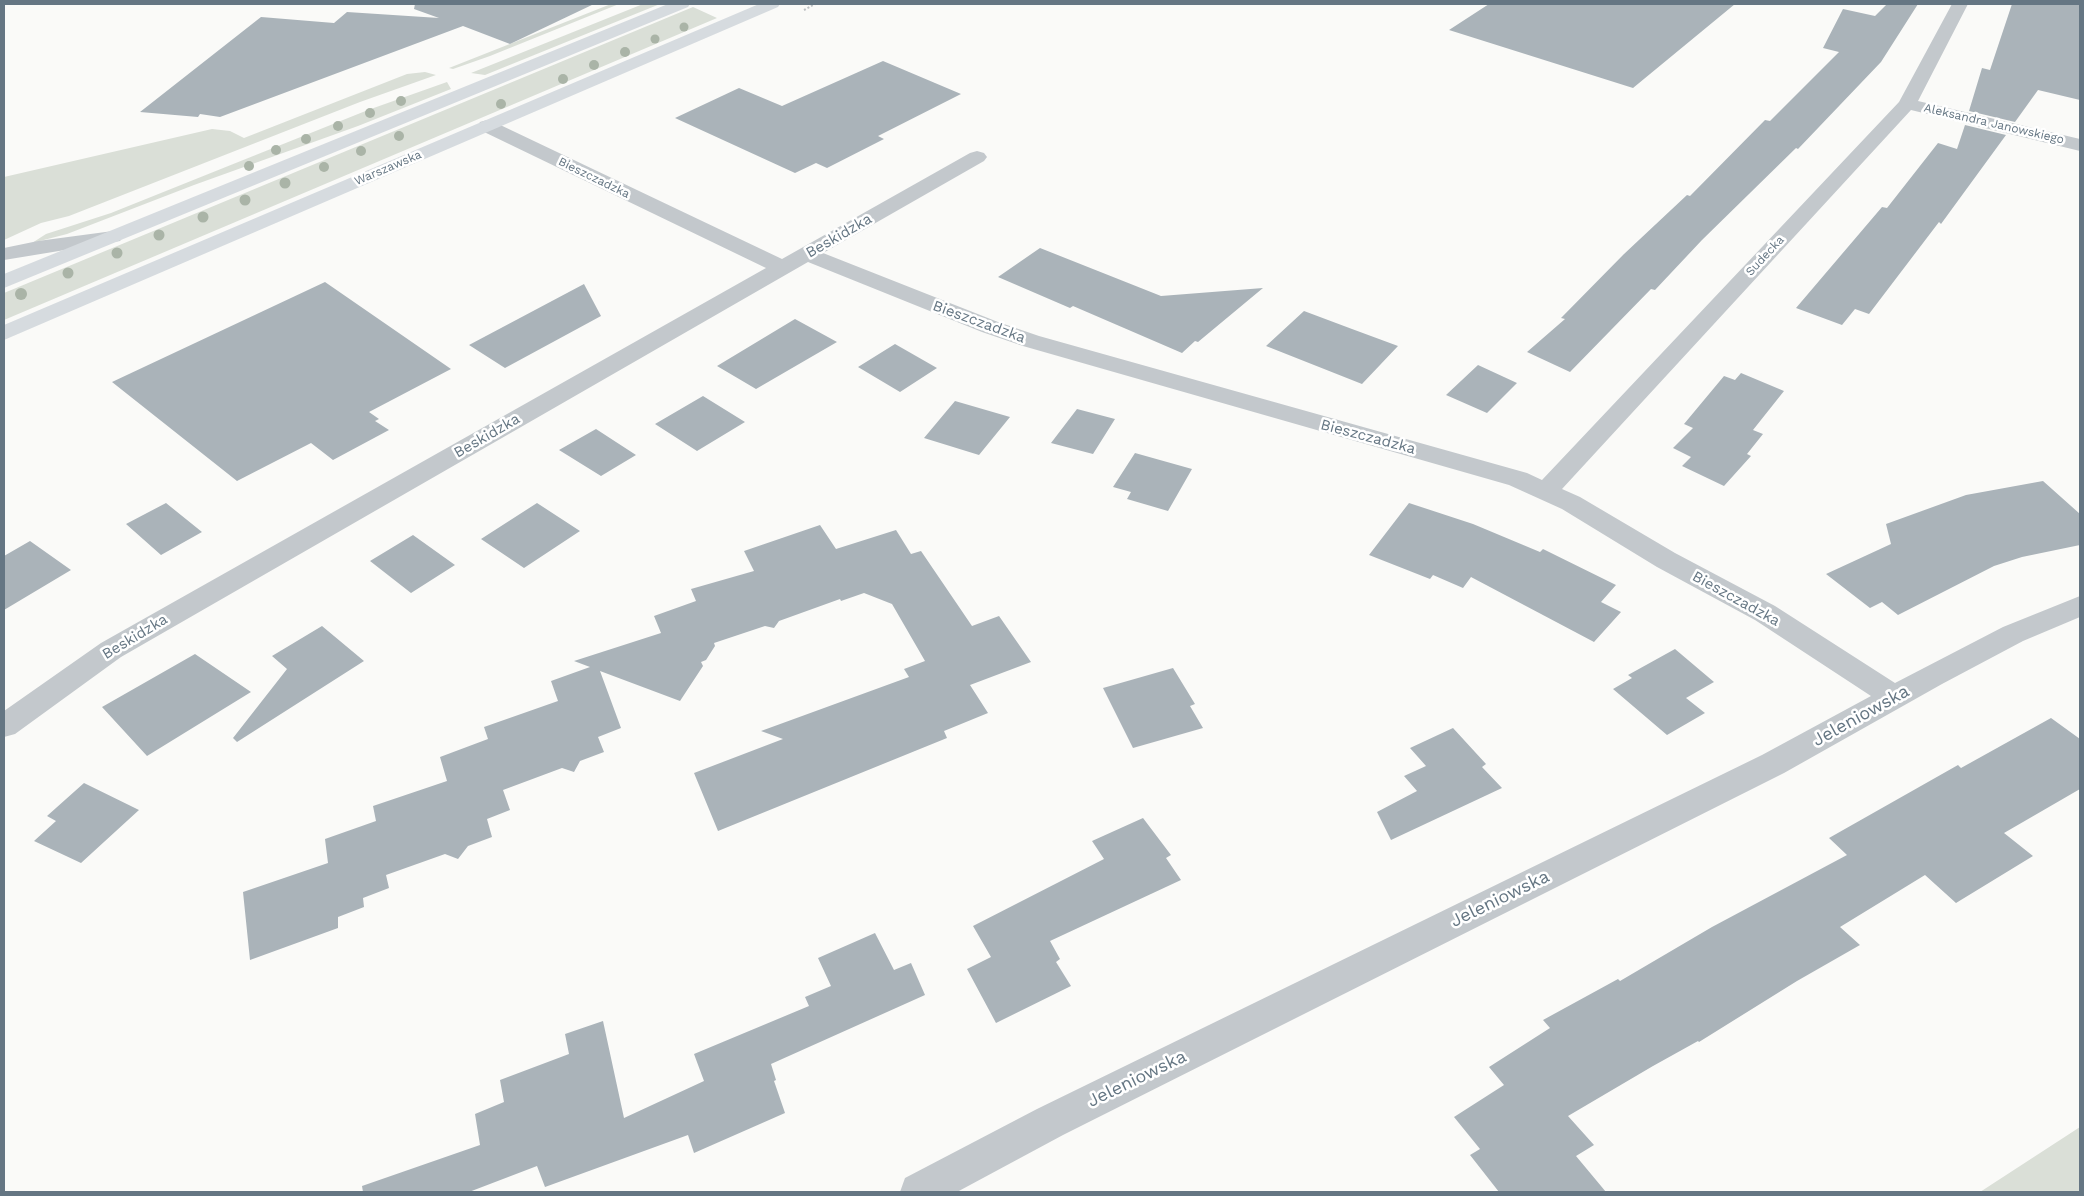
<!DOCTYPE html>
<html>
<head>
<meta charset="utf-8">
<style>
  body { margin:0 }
  #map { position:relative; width:2084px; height:1196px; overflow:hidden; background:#fafaf8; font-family:"Work Sans",sans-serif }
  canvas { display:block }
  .frame { position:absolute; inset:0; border:5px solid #657683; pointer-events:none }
</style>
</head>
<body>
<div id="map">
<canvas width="2084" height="1196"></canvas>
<div class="frame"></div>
</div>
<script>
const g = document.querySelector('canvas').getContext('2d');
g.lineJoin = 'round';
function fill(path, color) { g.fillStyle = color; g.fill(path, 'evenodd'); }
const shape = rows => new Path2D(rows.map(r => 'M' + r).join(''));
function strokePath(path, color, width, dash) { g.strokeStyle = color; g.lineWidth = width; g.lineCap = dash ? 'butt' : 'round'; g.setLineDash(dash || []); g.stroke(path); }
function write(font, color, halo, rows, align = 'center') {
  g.font = font + ' "Work Sans",sans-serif'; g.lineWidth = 5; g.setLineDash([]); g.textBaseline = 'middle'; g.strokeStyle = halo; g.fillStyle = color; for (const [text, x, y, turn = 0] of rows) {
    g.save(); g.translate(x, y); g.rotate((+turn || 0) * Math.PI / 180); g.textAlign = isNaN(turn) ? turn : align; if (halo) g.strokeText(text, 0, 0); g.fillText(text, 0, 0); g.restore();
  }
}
fill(shape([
  [611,4,619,4,490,56,453,69,449,68],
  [643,4,660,4,485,75,471,73],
  [693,7,717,18,4,320,4,293],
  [425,72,436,75,360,102,69,216,41,223,4,240,4,177,212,129,230,131,244,138,407,74],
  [447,82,451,89,358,126,194,185,67,234,32,243,46,234,111,213,368,110],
  [2080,1127,2080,1192,1980,1192]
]), '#dadfd7');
fill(shape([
  [415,4,594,4,510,44,463,26,220,117,200,114,198,117,140,112,261,17,334,23,347,12,439,18,414,9],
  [1489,4,1735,4,1633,88,1449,30],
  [1887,4,1918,4,1881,62,1798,149,1796,148,1702,240,1655,290,1651,289,1570,372,1527,352,1565,319,1561,318,1624,254,1687,195,1690,196,1765,120,1770,121,1839,52,1823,48,1843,9,1875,16],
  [2012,4,2080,4,2080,100,2038,90,2015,122,1969,111,1982,68,1990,70],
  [883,61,961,94,878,136,884,139,827,168,816,163,795,173,675,118,739,88,782,106],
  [1965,125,2006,135,1941,224,1939,222,1869,314,1855,309,1842,325,1796,308,1882,207,1887,208,1938,143,1957,149],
  [1040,248,1161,296,1263,288,1198,342,1195,341,1182,353,1073,306,1070,308,998,277],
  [325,282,451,369,369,412,379,419,375,421,389,430,333,460,311,443,237,481,112,382],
  [584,284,601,316,505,368,469,345],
  [1304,311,1352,329,1398,346,1362,384,1266,346],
  [795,319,837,342,756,389,717,366],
  [895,344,937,368,900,392,858,367],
  [1478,365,1517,383,1487,413,1446,395],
  [1741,373,1784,391,1753,430,1763,434,1747,454,1751,456,1724,486,1682,466,1691,457,1673,448,1693,428,1684,424,1724,376,1735,380],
  [703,396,745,422,697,451,655,424],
  [955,401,1010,417,979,455,924,438],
  [1077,409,1115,419,1093,454,1051,443],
  [596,429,636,455,601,476,559,450],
  [1135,453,1192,469,1168,511,1127,499,1131,492,1113,487],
  [2043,481,2080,514,2080,545,2022,557,1994,566,1898,615,1882,602,1870,608,1826,574,1891,544,1886,524,1966,495],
  [166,503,202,532,161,555,126,524],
  [537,503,580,531,524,568,481,539],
  [1409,503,1473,524,1540,552,1543,549,1616,585,1601,602,1621,612,1594,642,1471,577,1463,588,1433,575,1430,579,1369,555],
  [820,525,836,549,896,530,911,554,921,551,972,626,999,616,1031,662,970,685,988,713,944,731,947,738,718,831,694,773,783,739,761,731,909,677,904,669,925,661,892,604,864,593,841,601,840,599,779,621,774,628,765,626,714,643,715,646,706,660,701,662,703,666,680,701,600,671,621,728,598,737,604,752,580,761,574,772,562,768,503,790,510,810,487,819,492,837,468,846,458,859,445,854,386,875,389,888,363,898,364,907,338,917,338,928,250,960,243,892,328,863,325,839,376,821,373,806,447,781,440,757,488,739,484,727,558,701,551,681,590,667,574,661,661,633,654,616,696,601,691,589,754,571,744,551],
  [413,535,455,565,411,593,370,561],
  [30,541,71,570,4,610,4,556],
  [322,626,364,661,237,742,233,738,287,669,272,656],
  [1675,649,1714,682,1686,698,1705,713,1667,735,1613,689,1632,678,1628,675],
  [195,654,251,692,147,756,102,707],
  [1173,668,1195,704,1190,706,1203,728,1133,748,1103,688],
  [2051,718,2080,739,2080,789,2004,833,2033,856,1956,903,1925,875,1840,927,1860,945,1797,981,1699,1042,1698,1041,1653,1066,1568,1116,1594,1145,1576,1156,1606,1192,1499,1192,1470,1155,1480,1149,1454,1117,1504,1085,1489,1067,1550,1028,1543,1020,1618,979,1620,981,1712,927,1847,855,1829,838,1958,765,1961,768],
  [1453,728,1486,764,1482,767,1502,788,1391,840,1377,812,1417,791,1404,776,1426,766,1410,748],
  [84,783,139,810,81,863,34,841,56,821,47,816],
  [1143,818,1171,855,1166,858,1181,880,1050,941,1060,959,1056,962,1071,986,996,1023,967,969,991,957,973,926,1104,859,1092,841],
  [875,933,894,970,911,963,925,995,771,1064,776,1080,774,1081,785,1113,694,1153,688,1135,545,1187,537,1166,469,1192,363,1192,362,1186,480,1145,475,1114,504,1102,500,1080,569,1054,565,1034,603,1021,624,1118,704,1081,694,1054,809,1006,805,997,831,986,818,958]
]), '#aab3b9');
strokePath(shape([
  [804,10,815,4]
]), '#bbbfc2', 2, [2, 2]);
fill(shape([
  [113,231,120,233,123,237,120,241,4,260,4,248,38,241,113,231]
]), '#c3c8cc');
fill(shape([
  [1952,4,1968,4,1918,101,2080,139,2080,151,1911,110,1562,489,1580,497,1675,553,1775,606,1895,683,2003,627,2080,596,2080,617,2023,641,1942,684,1784,773,1063,1135,957,1192,900,1192,905,1178,1037,1109,1762,755,1871,696,1755,620,1657,567,1562,509,1509,485,1023,346,982,332,808,262,121,657,15,734,4,737,4,711,101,643,766,268,480,130,478,126,480,122,487,120,494,122,782,259,970,153,977,151,984,153,987,157,984,161,823,253,998,322,1039,336,1527,473,1542,480,1899,102,1952,4]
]), '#c3c8cc');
fill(shape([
  [668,4,690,4,688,7,4,288,4,274,668,4],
  [759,4,780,4,778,7,4,340,4,325,759,4]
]), '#d6dbdf');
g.fillStyle = '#aab4a7';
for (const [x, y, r] of [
  [684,27,4.5],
  [655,39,4.5],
  [625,52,5],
  [594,65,5],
  [563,79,5],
  [401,101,5],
  [501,104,5],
  [370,113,5],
  [338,126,5],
  [399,136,5],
  [306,139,5],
  [276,150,5],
  [361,151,5],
  [249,166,5],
  [324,167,5],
  [285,183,5.5],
  [245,200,5.5],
  [203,217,5.5],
  [159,235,5.5],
  [117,253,5.5],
  [68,273,5.5],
  [21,294,6]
]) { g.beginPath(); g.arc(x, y, r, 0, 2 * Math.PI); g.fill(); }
write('12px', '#657683', '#fff', [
  ["Aleksandra Janowskiego",1994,124,13],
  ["Warszawska",388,168,-23],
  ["Bieszczadzka",594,178,26],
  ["Sudecka",1765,256,-47]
]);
write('15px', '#657683', '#fff', [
  ["Beskidzka",839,236,-30],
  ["Bieszczadzka",979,322,20],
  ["Beskidzka",487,436,-30],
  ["Bieszczadzka",1368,437,15],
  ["Bieszczadzka",1736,599,29],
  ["Beskidzka",135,637,-31]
]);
write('18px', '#657683', '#fff', [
  ["Jeleniowska",1861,716,-29],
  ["Jeleniowska",1500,899,-26],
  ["Jeleniowska",1137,1079,-26]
]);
</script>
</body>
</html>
